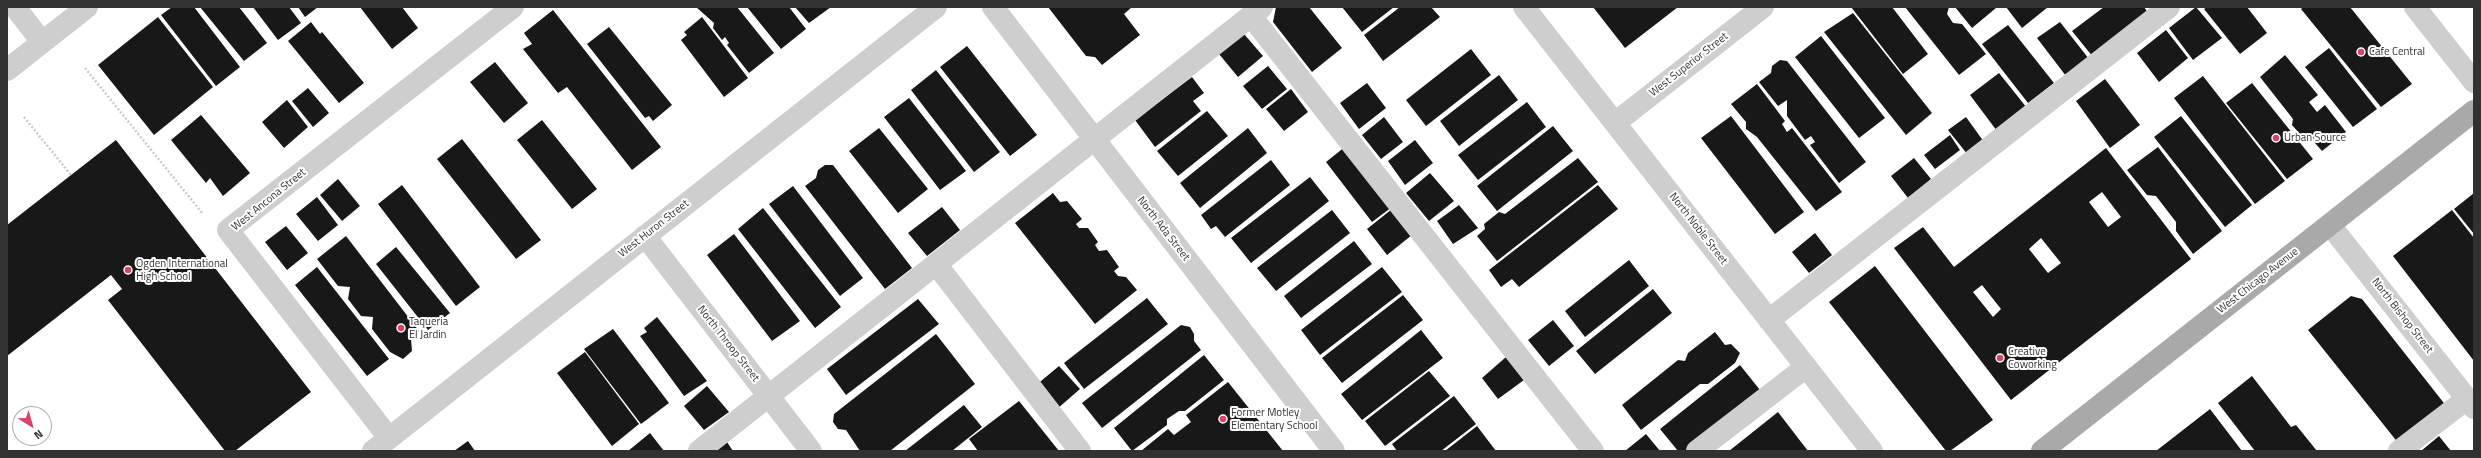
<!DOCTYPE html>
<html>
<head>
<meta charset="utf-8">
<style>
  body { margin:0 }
  #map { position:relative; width:2481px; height:458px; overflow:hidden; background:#fff; font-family:"Titillium Web",sans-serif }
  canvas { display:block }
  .frame { position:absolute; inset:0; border:8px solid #313131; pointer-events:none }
  .north { position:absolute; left:12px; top:406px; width:40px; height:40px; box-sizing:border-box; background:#fff; border:1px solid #adadad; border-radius:50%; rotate:143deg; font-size:11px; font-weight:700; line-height:16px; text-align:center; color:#313131 }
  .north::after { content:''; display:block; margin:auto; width:14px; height:18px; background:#d84466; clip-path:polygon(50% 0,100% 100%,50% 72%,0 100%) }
</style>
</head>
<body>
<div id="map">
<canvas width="2481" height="458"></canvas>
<div class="frame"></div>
<div class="north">N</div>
</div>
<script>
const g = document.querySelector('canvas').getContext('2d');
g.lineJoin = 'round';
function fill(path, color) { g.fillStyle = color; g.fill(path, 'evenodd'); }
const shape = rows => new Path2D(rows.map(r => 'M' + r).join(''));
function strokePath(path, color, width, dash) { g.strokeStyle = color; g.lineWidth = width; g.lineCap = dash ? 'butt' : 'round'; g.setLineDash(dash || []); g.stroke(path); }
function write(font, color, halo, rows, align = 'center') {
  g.font = font + ' "Titillium Web",sans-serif'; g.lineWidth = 4; g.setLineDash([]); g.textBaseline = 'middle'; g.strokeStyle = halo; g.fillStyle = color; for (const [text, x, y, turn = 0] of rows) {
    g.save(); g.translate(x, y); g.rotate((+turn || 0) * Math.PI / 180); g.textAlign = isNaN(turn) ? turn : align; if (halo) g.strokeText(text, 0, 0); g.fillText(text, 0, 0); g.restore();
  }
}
fill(shape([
  [172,7,194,7,240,67,216,86,161,15],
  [200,7,239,7,267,43,244,61],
  [253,7,289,7,301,23,278,40],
  [298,7,318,7,305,17],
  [360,7,402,7,418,28,392,49],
  [696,7,737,7,774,53,749,73,727,45,729,43,725,37,722,40,713,28,714,23],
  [747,7,789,7,806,29,781,49],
  [795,7,831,7,809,23],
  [1048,7,1132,7,1124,14,1140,35,1102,65,1095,57,1086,56],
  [1276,7,1309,7,1342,48,1312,72,1273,22],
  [1342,7,1394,7,1362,32],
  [1400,7,1431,7,1440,17,1383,61,1364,35],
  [1593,7,1678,7,1625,48],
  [1851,7,1892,7,1928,54,1903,74],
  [1905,7,1949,7,1947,14,1953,23,1962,24,1986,54,1959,75],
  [1955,7,1996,7,1996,8,1972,28],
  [2006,7,2048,7,2022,28],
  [2104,7,2144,7,2149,14,2093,57,2072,31],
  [2196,7,2222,38,2193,60,2169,28],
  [2207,7,2247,7,2267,33,2240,54,2204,9],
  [2303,7,2350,7,2412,84,2381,107,2301,9],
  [553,10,661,147,632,170,567,87,558,93,523,49,532,44,524,33],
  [1853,13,1932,113,1906,135,1824,32],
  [158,17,213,87,154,135,98,65],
  [702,17,748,78,724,97,681,40,687,35,684,32],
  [311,22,320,34,322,32,364,83,339,103,288,41],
  [2060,22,2089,59,2066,76,2037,38],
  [2008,25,2054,83,2028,103,1982,44],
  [609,27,672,105,653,121,649,116,645,118,587,44],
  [2166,30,2188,58,2159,82,2137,53],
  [1244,34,1263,56,1238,77,1219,54],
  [1821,36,1885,118,1859,138,1795,57],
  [967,46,1037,135,1010,156,940,67],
  [2329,48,2377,109,2353,127,2305,67],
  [1471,49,1491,75,1426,126,1406,100],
  [2285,55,2318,95,2309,102,2317,112,2325,105,2346,132,2322,151,2307,134,2300,134,2292,125,2293,119,2260,77],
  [1780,60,1787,61,1866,162,1839,183,1810,145,1815,142,1811,136,1805,140,1787,116,1787,100,1778,106,1759,82,1771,73,1772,66],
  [495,62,528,103,504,123,470,82],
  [1268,66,1287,89,1262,109,1243,86],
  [936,70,1000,152,974,172,911,90],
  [1999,73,2027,108,1997,131,1970,95],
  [1499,75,1518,100,1459,146,1440,121],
  [2203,76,2285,181,2255,204,2174,98],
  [1192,77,1204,93,1193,101,1201,111,1155,147,1135,120],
  [2105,79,2140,125,2110,148,2076,101],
  [1367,83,1386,108,1359,129,1340,103],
  [2252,83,2313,159,2287,179,2226,103],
  [1757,84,1785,121,1782,124,1787,132,1792,128,1842,192,1816,211,1757,137,1746,129,1746,122,1731,104],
  [308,88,329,113,313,127,292,101],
  [1291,89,1308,112,1284,131,1266,109],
  [909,98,966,171,940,190,884,117],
  [287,100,308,127,284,148,262,122],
  [1527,102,1546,127,1478,180,1458,155],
  [1207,111,1228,136,1178,176,1157,151],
  [201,115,250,173,223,196,210,178,206,183,171,140],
  [1731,116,1804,212,1775,234,1701,138],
  [2181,116,2252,205,2225,227,2154,137],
  [1384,117,1403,142,1381,159,1362,135],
  [1966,117,1984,142,1968,155,1948,130],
  [542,120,597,189,572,209,517,140],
  [1553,126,1573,151,1497,211,1477,186],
  [879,128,928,189,898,213,849,151],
  [1248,128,1267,153,1200,208,1180,183],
  [1950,135,1960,150,1935,169,1924,155],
  [462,139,541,240,516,259,437,159],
  [116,140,311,392,235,451,225,451,108,300,122,289,111,275,7,356,7,225],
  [1415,140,1433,163,1405,185,1388,161],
  [1346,146,1392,207,1372,222,1326,162],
  [2158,147,2222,231,2193,254,2176,231,2176,222,2156,196,2147,195,2127,170],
  [2106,148,2191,259,2011,400,1894,248,1923,227,1954,267],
  [2102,192,2121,217,2108,227,2089,202],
  [2041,238,2061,263,2048,273,2029,249],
  [1982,285,2001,309,1993,317,1973,292],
  [1578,158,1598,182,1497,261,1477,236,1485,229,1484,224,1499,212,1505,214],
  [1914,158,1931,179,1908,198,1891,176],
  [1271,160,1290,185,1225,237,1216,226,1211,229,1201,215],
  [825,165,833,165,912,268,885,289,805,186,816,178,818,170],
  [1430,173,1454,201,1429,221,1406,193],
  [1310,177,1329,201,1251,263,1231,238],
  [338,179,360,206,342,221,320,195],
  [402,185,480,287,456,306,378,204],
  [1598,185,1618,209,1519,287,1512,279,1501,287,1489,270],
  [793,186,863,278,840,296,769,204],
  [1053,193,1060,202,1067,201,1082,219,1076,224,1079,228,1088,228,1098,242,1095,245,1099,251,1107,250,1119,267,1114,271,1118,276,1126,277,1137,290,1095,324,1015,223],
  [2474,193,2474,234,2454,209],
  [317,197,338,225,318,241,296,214],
  [1459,205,1478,228,1453,244,1437,221],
  [942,207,960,230,927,256,908,233],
  [763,208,841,307,815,328,738,229],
  [1392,209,1412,235,1387,255,1367,229],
  [1332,210,1350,233,1276,291,1257,268],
  [2452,210,2474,238,2474,361,2393,256],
  [286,226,308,253,287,270,265,242],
  [1815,233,1832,255,1809,273,1792,252],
  [734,234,800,321,772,341,707,255],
  [346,236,419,331,411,339,412,351,403,359,390,352,372,329,373,317,361,316,348,299,350,287,338,286,317,259],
  [1354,241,1372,264,1301,318,1284,296],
  [396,247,450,313,428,330,376,264],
  [1629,260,1649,286,1585,337,1565,311],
  [1875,266,1993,420,1950,451,1946,451,1829,302],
  [317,267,389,359,367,376,295,285],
  [1382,267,1402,292,1320,355,1301,330],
  [1653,289,1672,313,1595,374,1576,351],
  [1403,295,1423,320,1342,383,1322,358],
  [2351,296,2362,299,2447,407,2399,444,2308,330],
  [1147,298,1168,324,1084,389,1064,363],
  [918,299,939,324,846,395,827,369],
  [657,317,707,381,684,396,640,336,647,332,644,328],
  [1553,320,1574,346,1549,366,1528,340],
  [1181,325,1190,327,1194,334,1194,341,1201,350,1102,428,1082,403],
  [613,329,669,403,641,424,584,349],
  [1421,330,1443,358,1362,420,1341,394],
  [1715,332,1725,345,1731,344,1740,353,1735,363,1708,384,1700,384,1641,430,1622,405,1678,360,1685,361,1688,353],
  [936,334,975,384,890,451,860,451,846,430,838,429,833,422,834,414],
  [585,352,639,424,612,446,557,373],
  [1204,355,1224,380,1185,411,1179,411,1167,419,1167,425,1132,451,1114,428],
  [1506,357,1524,380,1498,399,1482,378],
  [1740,365,1760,390,1685,451,1678,451,1660,429],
  [1059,366,1080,389,1057,409,1035,386],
  [1429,371,1450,396,1385,446,1365,421],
  [2252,376,2291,427,2296,425,2317,451,2255,451,2218,403],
  [1228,382,1283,451,1141,451,1168,429,1174,435,1191,422,1186,415],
  [707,386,729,412,704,430,684,406],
  [1454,396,1476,424,1441,451,1397,451,1392,444],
  [1019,401,1059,451,978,451,969,439],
  [964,405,982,427,952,451,905,451],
  [2210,409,2242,451,2156,451],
  [1778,412,1808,451,1729,451],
  [1477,426,1496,451,1445,451],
  [650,433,664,451,628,451],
  [1646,434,1660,451,1625,451],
  [2439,436,2451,451,2421,451],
  [468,441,475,451,454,451],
  [727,442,733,451,716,451]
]), '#181818');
strokePath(shape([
  [85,68,203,214],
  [24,117,71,175]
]), '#cbcbcb', 2.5, [2, 2]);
strokePath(shape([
  [15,7,42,42],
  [993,7,1334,451],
  [1524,7,1872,451],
  [2415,7,2474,82],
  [1251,16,1593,451],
  [7,70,87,7],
  [1615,123,1763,7],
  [2330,225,2474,408],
  [645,236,811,451],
  [936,264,1080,451],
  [1769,320,2169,7],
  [389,438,228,230,513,7],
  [373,451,936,7],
  [699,451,1262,7],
  [1697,451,1806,367],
  [2399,451,2467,399]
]), '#cecece', 22);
strokePath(shape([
  [2042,451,2474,111]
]), '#a9a9a9', 22);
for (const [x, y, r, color] of [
  [2361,52,4,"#d84466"],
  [2276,138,4,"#d84466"],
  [128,270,4,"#d84466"],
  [401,328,4,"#d84466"],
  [2000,358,4,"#d84466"],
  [1223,419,4,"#d84466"]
]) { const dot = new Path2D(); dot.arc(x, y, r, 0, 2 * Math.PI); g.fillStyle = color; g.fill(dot); strokePath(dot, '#fff', 1.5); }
write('11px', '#313131', '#fff', [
  ["Cafe Central",2369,52],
  ["Urban Source",2284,138],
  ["Ogden International",136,264],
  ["High School",136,277],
  ["Taqueria",409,322],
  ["El Jardin",409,335],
  ["Creative",2008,352],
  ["Coworking",2008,365],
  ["Former Motley",1231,413],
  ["Elementary School",1231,426]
], 'left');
write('11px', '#313131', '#fff', [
  ["West Superior Street",1689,65,-38],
  ["West Ancona Street",269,200,-39],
  ["West Huron Street",654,229,-38],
  ["North Ada Street",1163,229,52],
  ["North Noble Street",1698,229,52],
  ["West Chicago Avenue",2258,281,-38],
  ["North Bishop Street",2402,316,52],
  ["North Throop Street",728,344,52]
]);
</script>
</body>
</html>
